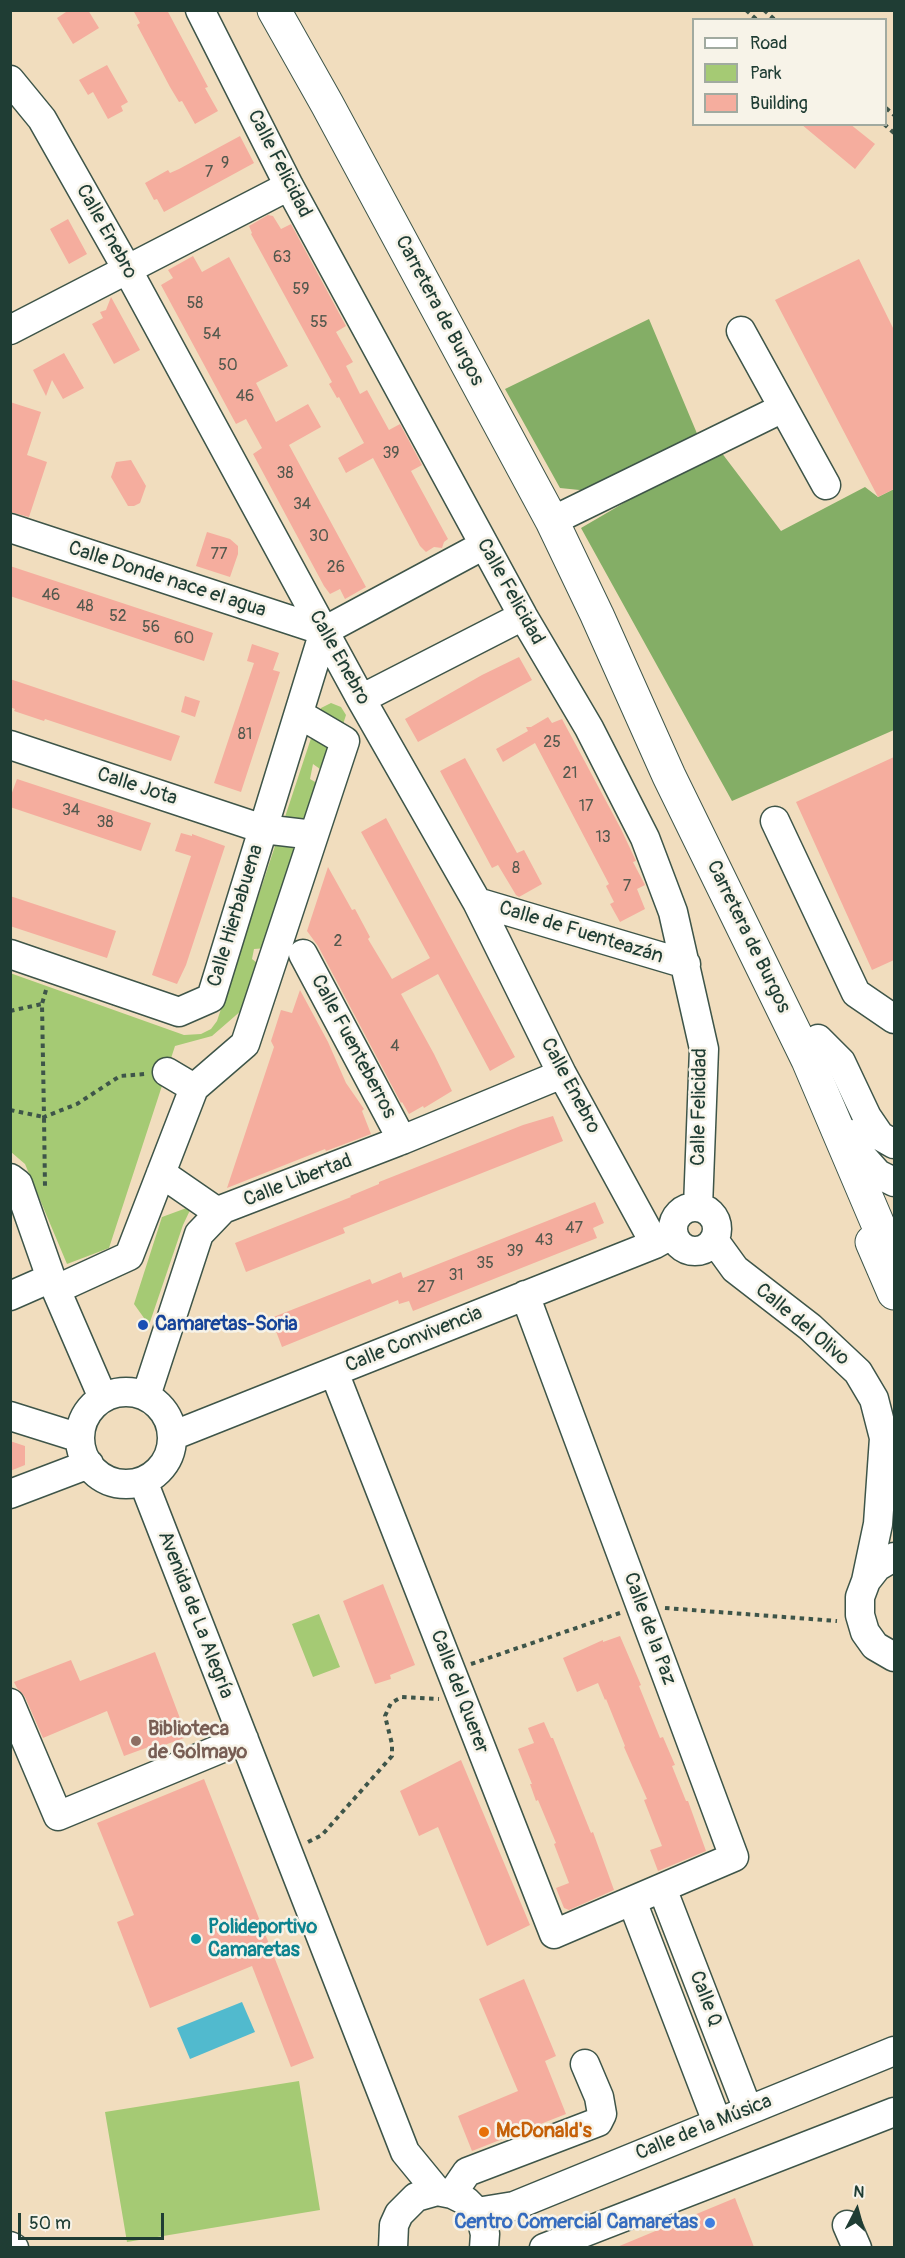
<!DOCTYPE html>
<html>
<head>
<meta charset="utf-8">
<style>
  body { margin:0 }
  #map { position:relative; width:905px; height:2258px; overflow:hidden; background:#f1ddbe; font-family:Pangolin,sans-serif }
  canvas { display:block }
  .frame { position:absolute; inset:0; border:12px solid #1f3d34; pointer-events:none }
  .legend { position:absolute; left:692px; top:18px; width:195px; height:108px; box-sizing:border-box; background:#f7f3e8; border:2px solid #a1aaa0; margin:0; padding:8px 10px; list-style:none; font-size:18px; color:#1f3d34 }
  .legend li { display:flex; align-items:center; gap:12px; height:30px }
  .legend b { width:30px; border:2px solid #a1aaa0 }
  .north { position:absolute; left:827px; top:2180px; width:60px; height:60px; -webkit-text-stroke:4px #f7f3e8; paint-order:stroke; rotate:6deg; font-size:16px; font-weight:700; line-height:24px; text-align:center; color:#1f3d34 }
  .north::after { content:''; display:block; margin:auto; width:21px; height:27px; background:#1f3d34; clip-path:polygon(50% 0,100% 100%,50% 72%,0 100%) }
  .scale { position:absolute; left:18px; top:2213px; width:146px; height:27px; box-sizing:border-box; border:3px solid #1f3d34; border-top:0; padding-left:8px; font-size:18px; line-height:21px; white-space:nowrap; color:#1f3d34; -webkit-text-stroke:4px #f7f3e8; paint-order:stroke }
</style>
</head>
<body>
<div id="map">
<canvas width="905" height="2258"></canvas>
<div class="frame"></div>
<ul class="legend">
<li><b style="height:8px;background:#fff"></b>Road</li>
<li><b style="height:16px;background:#a5ca74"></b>Park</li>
<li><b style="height:16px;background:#f5ad9e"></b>Building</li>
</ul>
<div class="north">N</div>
<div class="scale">50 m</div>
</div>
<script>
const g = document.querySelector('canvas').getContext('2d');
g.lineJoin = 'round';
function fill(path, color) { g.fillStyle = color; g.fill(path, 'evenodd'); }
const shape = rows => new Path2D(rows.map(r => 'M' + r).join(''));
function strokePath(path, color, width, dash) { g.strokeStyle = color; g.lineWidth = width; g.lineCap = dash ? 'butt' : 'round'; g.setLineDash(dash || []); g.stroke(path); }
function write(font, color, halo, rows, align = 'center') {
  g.font = font + ' Pangolin,sans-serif'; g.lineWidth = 5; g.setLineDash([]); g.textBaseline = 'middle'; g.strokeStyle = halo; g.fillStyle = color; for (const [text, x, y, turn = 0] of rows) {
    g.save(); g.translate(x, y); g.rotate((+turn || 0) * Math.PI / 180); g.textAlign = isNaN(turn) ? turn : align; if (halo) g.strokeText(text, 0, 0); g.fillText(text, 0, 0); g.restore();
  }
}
fill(shape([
  [331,703,341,707,346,715,327,774,313,764,310,779,322,786,311,818,284,820,321,708],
  [279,834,299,853,268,948,254,949,252,959,261,966,250,1003,212,1036,175,1046,109,1248,67,1264,25,1164,11,1152,10,973,184,1035,201,1034,211,1029,217,1021],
  [192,1206,183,1225,149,1325,134,1304,162,1217],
  [319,1614,340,1667,313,1677,292,1624],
  [299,2081,320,2210,127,2242,105,2112]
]), '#a5ca74');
fill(shape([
  [649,319,701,443,599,492,560,488,505,389],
  [718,448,781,531,865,487,878,497,894,489,894,730,732,801,581,528]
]), '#84ae66');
fill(shape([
  [242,2002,255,2032,190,2059,177,2028]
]), '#51bace');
fill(shape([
  [69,10,88,10,99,28,73,44,57,18],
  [133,10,167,10,208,87,205,88,218,111,195,124,182,101,179,102,170,87,137,25,140,23],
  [107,65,128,102,121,106,123,111,108,119,93,92,88,95,79,80],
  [801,124,850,124,875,144,855,169],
  [240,136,254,163,164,212,157,199,154,200,145,183,168,170,170,173,179,169],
  [268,215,273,216,281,229,291,224,346,326,336,332,353,362,346,366,360,394,367,390,389,430,400,424,422,465,411,471,448,539,444,542,442,548,434,547,426,552,420,546,373,458,346,473,338,458,364,443,339,397,337,398,329,384,332,382,251,234,252,233,249,226],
  [68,219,87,254,69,264,50,229],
  [193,256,202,272,229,257,288,366,256,383,276,422,308,404,321,427,289,445,366,587,345,599,340,589,330,594,324,586,253,454,262,448,246,419,236,424,161,285,173,278,168,270],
  [859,259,894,330,894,489,878,497,775,300],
  [111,297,140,350,114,364,92,324,103,318,100,312,106,310],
  [64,353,84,388,63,399,52,380,46,396,33,370],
  [10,402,41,412,27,455,47,462,29,517,10,512],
  [131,460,146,486,140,503,134,506,128,506,111,477,116,462],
  [207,532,230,539,238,546,238,554,230,577,196,566],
  [10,566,213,633,204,661,10,596],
  [252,644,279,653,273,670,280,672,241,792,214,783,254,663,247,661],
  [519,657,532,680,418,742,405,719,482,675],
  [10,679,180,736,171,761,45,719,44,721,14,711,15,709,10,707],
  [185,696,200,701,195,717,181,712],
  [548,717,552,723,562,719,621,829,636,861,633,862,645,885,637,889,645,909,620,922,610,904,614,902,606,886,609,884,535,743,503,762,496,749,528,731,526,727,531,727],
  [894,757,894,960,872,970,796,802],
  [465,758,517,853,524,850,542,884,519,897,516,895,498,865,492,868,440,771],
  [17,779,151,823,141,851,10,807,10,798],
  [386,818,515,1057,490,1071,438,974,401,994,434,1054,452,1091,424,1108,423,1106,409,1114,402,1102,401,1103,318,946,307,931,328,867,352,910,355,909,370,937,368,939,392,979,430,958,361,832],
  [181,833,192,836,192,834,225,846,186,965,177,984,152,975,191,856,175,851],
  [10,896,116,931,107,958,10,926],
  [300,990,328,1042,346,1083,364,1109,362,1111,371,1134,326,1151,325,1149,227,1188,274,1047,271,1041,281,1010,292,1013],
  [553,1116,563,1141,343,1228,345,1233,246,1272,235,1243,351,1197,350,1196,379,1184,379,1182,523,1125],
  [595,1202,604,1223,593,1228,597,1238,413,1311,409,1301,399,1304,398,1300,282,1347,271,1318,370,1279,372,1284,401,1272,403,1278],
  [10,1441,25,1446,25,1465,10,1471],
  [383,1584,415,1665,390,1675,391,1679,375,1684,343,1601],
  [620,1636,641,1685,639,1686,660,1738,663,1737,675,1765,672,1766,686,1801,688,1801,706,1851,658,1871,650,1850,662,1846,644,1800,647,1799,624,1747,625,1746,606,1699,605,1700,598,1683,577,1692,563,1658,603,1640,603,1642],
  [155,1652,187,1737,156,1748,154,1745,124,1756,107,1711,43,1738,25,1697,17,1688,14,1682,71,1660,80,1681],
  [544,1722,551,1738,553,1738,591,1833,593,1832,614,1890,569,1910,564,1908,556,1888,569,1883,554,1844,556,1843,538,1800,536,1801,530,1784,532,1784,518,1749,534,1743,528,1728],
  [461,1760,530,1925,487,1946,438,1827,419,1836,400,1791],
  [204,1779,314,2058,291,2067,252,1966,150,2008,117,1922,134,1915,97,1823],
  [524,1979,556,2056,545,2061,566,2114,472,2151,458,2116,518,2091,479,1999],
  [735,2198,754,2247,617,2247]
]), '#f5ad9e');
const minor = shape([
  [200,10,289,186,523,616,589,728,645,838,673,912,704,1049,698,1207],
  [10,80,42,119,127,269,361,699,477,902,562,1074,655,1244],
  [10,330,289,186],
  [741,331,826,485],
  [552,521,783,408],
  [10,528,324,631],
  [324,631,484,545],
  [361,699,523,616],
  [10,745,263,829,314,835],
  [775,821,856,993,894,1019],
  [477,902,686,964],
  [10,954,179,1012,211,998,324,631],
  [303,954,402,1140],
  [818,1039,841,1062,867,1117,880,1136,894,1144],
  [167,1072,194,1088],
  [851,1134,861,1155,878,1174,894,1182],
  [161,1173,219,1213],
  [10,1178,18,1184,51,1278,103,1398],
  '673 1229a22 22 0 1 1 44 0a22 22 0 1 1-44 0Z',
  [714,1240,735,1269,810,1327,858,1372,874,1399,884,1438,878,1524,866,1581],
  [57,1289,129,1256,194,1088,245,1044,345,741,299,714],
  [10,1296,51,1278],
  [334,1372,554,1934,734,1857,525,1295],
  '80 1438a46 46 0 1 1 92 0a46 46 0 1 1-92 0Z',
  [146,1396,199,1234,223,1209,402,1140,562,1074],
  [10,1416,80,1438],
  [172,1436,655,1244,673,1234],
  [143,1481,405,2152,437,2191],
  [10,1494,89,1464],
  [894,1557,877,1567,866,1581,860,1597,860,1615,865,1632,875,1646,894,1657],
  [10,1703,58,1816,244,1739],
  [662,1888,748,2110],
  [632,1901,717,2122],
  [452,2194,467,2172,598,2122,602,2114,599,2097,585,2064],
  [477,2212,514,2206,894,2051],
  [847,2225,857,2248],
  [10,2246,14,2248],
  [393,2248,394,2225,399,2214,416,2197,437,2191,452,2194,466,2201,477,2212,482,2222,485,2234,484,2248],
  [544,2248,894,2112]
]);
const highway = shape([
  [274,10,327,104,552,521,597,615,669,776,808,1060,894,1262],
  [872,1242,894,1293]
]);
strokePath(minor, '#3e5549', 31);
strokePath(highway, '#3e5549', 35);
strokePath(shape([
  [746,10,757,20],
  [764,10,775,20],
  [886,108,894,115],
  [884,124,894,133],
  [46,990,42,1004,44,1117,77,1104,120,1076,145,1074],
  [10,1011,42,1004],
  [10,1110,44,1117,45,1187],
  [665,1608,837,1621],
  [471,1664,620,1613],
  [308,1842,322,1835,392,1756,392,1744,385,1716,391,1703,402,1697,439,1699]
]), '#3e5549', 4, [4.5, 4.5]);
strokePath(minor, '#fff', 28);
strokePath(highway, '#fff', 33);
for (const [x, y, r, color] of [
  [143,1325,6,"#1a4fb4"],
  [136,1741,6,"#8d6e63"],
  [196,1939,6,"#0f9aa8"],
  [484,2132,6,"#e8710a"],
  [710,2223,6,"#3f7fe0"]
]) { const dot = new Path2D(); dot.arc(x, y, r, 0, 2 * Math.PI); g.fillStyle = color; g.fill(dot); strokePath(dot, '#f7f3e8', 2); }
write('16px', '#54594e', null, [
  ["9",225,164],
  ["7",209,173],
  ["63",282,258],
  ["59",301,290],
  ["58",195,304],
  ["55",319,323],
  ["54",212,335],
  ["50",228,366],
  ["46",245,397],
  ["39",391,454],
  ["38",285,474],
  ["34",302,505],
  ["30",319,537],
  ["77",219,555],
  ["26",336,568],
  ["46",51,596],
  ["48",85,607],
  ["52",118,617],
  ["56",151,628],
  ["60",184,639],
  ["81",245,735],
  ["25",552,743],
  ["21",570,774],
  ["17",586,807],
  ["34",71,811],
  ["38",105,823],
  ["13",603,838],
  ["8",516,869],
  ["7",627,887],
  ["2",338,942],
  ["4",395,1047],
  ["47",574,1229],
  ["43",544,1241],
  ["39",515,1252],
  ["35",485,1264],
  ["31",456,1276],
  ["27",426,1288]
]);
write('20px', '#1f3d34', '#f7f3e8', [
  ["Calle Felicidad",279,164,63],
  ["Calle Enebro",106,232,61],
  ["Carretera de Burgos",439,311,62],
  ["Calle Donde nace el agua",167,580,18],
  ["Calle Felicidad",510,592,61],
  ["Calle Enebro",339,658,61],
  ["Calle Jota",137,787,18],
  ["Calle Hierbabuena",236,916,-73],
  ["Calle de Fuenteazán",581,933,17],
  ["Carretera de Burgos",748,937,64],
  ["Calle Fuenteberros",353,1047,62],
  ["Calle Enebro",570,1086,62],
  ["Calle Felicidad",700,1107,-89],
  ["Calle Libertad",298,1181,-21],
  ["Calle del Olivo",802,1325,40],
  ["Calle Convivencia",414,1340,-22],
  ["Avenida de La Alegría",195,1615,69],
  ["Calle de la Paz",649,1629,70],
  ["Calle del Querer",459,1692,69],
  ["Calle Q",705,1999,69],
  ["Calle de la Música",704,2128,-22]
]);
write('bold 20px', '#164399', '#f7f3e8', [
  ["Camaretas-Soria",155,1325]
], 'left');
write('bold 20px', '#785e54', '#f7f3e8', [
  ["Biblioteca",148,1730],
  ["de Golmayo",148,1753]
], 'left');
write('bold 20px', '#0d838f', '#f7f3e8', [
  ["Polideportivo",208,1928],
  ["Camaretas",208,1951]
], 'left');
write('bold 20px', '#c56008', '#f7f3e8', [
  ["McDonald's",496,2132]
], 'left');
write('bold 20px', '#366cbe', '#f7f3e8', [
  ["Centro Comercial Camaretas",698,2223]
], 'right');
</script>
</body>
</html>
